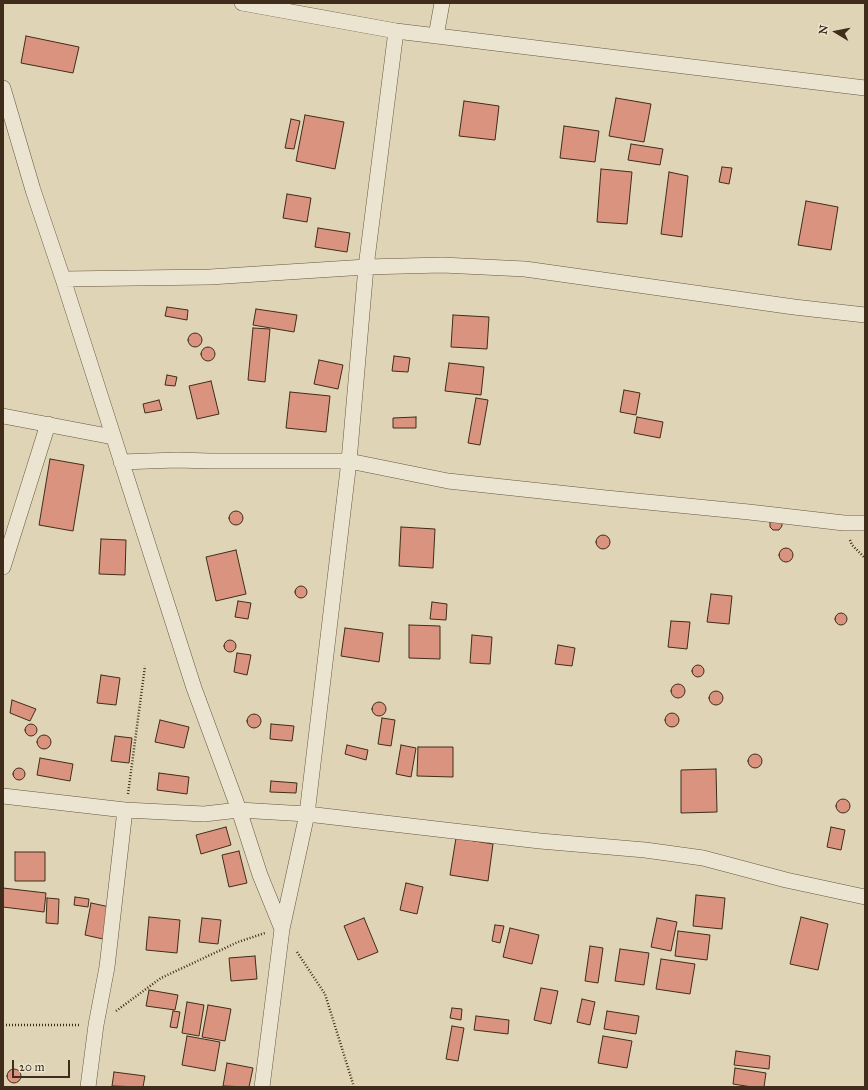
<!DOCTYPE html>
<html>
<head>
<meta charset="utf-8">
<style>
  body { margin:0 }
  #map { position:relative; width:868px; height:1090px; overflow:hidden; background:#dfd5b6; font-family:"IM FELL Great Primer",serif }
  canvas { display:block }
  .frame { position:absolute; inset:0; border:4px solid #402c1a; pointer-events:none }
  .north { position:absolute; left:816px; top:12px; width:40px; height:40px; -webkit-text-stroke:3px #eae4d0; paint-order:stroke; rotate:280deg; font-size:11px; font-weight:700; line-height:16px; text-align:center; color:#402c1a }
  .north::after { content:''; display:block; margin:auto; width:14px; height:18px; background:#402c1a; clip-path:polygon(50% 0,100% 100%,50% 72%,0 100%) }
  .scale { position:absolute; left:12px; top:1060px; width:58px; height:18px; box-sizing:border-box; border:2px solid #402c1a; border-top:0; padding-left:5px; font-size:12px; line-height:14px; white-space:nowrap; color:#402c1a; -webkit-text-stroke:3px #eae4d0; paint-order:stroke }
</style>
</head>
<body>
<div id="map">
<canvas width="868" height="1090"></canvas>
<div class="frame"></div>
<div class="north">N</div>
<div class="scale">20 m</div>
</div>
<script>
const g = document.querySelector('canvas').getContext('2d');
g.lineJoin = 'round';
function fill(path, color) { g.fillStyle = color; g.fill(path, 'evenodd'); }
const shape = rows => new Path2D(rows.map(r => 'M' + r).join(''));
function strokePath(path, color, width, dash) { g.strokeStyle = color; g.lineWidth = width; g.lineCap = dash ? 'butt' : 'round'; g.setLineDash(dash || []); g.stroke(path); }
const building = shape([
  [26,36,79,47,73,73,21,63,26,36],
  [616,98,651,104,644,142,609,136,616,98],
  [464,101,499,106,495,140,459,136,464,101],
  [305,115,344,122,335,169,296,161,305,115],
  [291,119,300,121,294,149,285,148,291,119],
  [564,126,599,131,595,162,560,158,564,126],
  [631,144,663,149,660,165,628,160,631,144],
  [722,167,732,168,729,184,719,182,722,167],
  [601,169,632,172,627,224,597,222,601,169],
  [669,172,688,176,682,237,661,234,669,172],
  [287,194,311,198,307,222,283,218,287,194],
  [806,201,838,207,831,250,798,245,806,201],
  [318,228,350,233,347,252,315,247,318,228],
  [167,307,188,310,187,320,165,316,167,307],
  [256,309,297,315,294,332,253,325,256,309],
  [453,315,489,317,487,349,451,347,453,315],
  [253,328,270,329,265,382,248,380,253,328],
  '188 340a7 7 0 1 1 14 0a7 7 0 1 1-14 0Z',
  '201 354a7 7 0 1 1 14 0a7 7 0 1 1-14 0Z',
  [394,356,410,358,408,372,392,371,394,356],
  [319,360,343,365,338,389,314,384,319,360],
  [449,363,484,367,481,395,445,391,449,363],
  [167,375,177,377,175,386,165,385,167,375],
  [211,381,219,414,197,419,189,386,211,381],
  [624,390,640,393,636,415,620,412,624,390],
  [290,392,330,396,326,432,286,428,290,392],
  [476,398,488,400,480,445,468,443,476,398],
  [159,400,162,410,145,413,143,404,159,400],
  [416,417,416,428,393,428,393,418,416,417],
  [637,417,663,422,660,438,634,433,637,417],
  [50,459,84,465,73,531,39,525,50,459],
  '229 518a7 7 0 1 1 14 0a7 7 0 1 1-14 0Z',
  [770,521,782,521,782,526,779,530,773,530,770,527,770,521],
  [401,527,435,529,433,568,399,566,401,527],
  '596 542a7 7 0 1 1 14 0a7 7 0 1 1-14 0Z',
  [101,539,126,540,125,575,99,574,101,539],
  '779 555a7 7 0 1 1 14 0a7 7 0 1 1-14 0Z',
  [236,550,246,594,216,601,206,557,236,550],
  '295 592a6 6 0 1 1 12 0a6 6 0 1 1-12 0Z',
  [711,594,732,596,729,624,707,622,711,594],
  [238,601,251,603,248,619,235,617,238,601],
  [432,602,447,604,446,620,430,619,432,602],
  '835 619a6 6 0 1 1 12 0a6 6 0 1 1-12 0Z',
  [671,621,690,622,687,649,668,647,671,621],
  [409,625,440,626,440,659,409,658,409,625],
  [345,628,383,633,379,662,341,656,345,628],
  [472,635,492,637,490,664,470,663,472,635],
  '224 646a6 6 0 1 1 12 0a6 6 0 1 1-12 0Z',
  [558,645,575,648,572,666,555,664,558,645],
  [237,653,251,655,247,675,234,672,237,653],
  '692 671a6 6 0 1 1 12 0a6 6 0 1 1-12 0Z',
  [101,675,120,678,116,705,97,703,101,675],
  '671 691a7 7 0 1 1 14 0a7 7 0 1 1-14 0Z',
  '709 698a7 7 0 1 1 14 0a7 7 0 1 1-14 0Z',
  [12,700,36,709,30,721,10,713,12,700],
  '372 709a7 7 0 1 1 14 0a7 7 0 1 1-14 0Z',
  '665 720a7 7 0 1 1 14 0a7 7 0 1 1-14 0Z',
  '247 721a7 7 0 1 1 14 0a7 7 0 1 1-14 0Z',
  [382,718,395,720,391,746,378,744,382,718],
  [160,720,189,727,184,748,155,742,160,720],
  '25 730a6 6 0 1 1 12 0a6 6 0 1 1-12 0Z',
  [271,724,294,726,292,741,270,739,271,724],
  '37 742a7 7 0 1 1 14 0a7 7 0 1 1-14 0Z',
  [115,736,132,738,129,763,111,761,115,736],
  [347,745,368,750,366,760,345,754,347,745],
  [401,745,416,748,411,777,396,774,401,745],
  [418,747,453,747,453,777,417,776,418,747],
  '748 761a7 7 0 1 1 14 0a7 7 0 1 1-14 0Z',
  [40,758,73,764,70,781,37,775,40,758],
  '13 774a6 6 0 1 1 12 0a6 6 0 1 1-12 0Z',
  [716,769,717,812,681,813,681,770,716,769],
  [159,773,189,777,187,794,157,790,159,773],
  [271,781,297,783,296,793,270,792,271,781],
  '836 806a7 7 0 1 1 14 0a7 7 0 1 1-14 0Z',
  [226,827,231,845,201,854,196,835,226,827],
  [831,827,845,830,841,850,827,847,831,827],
  [456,838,493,844,488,881,450,875,456,838],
  [239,851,247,883,229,887,222,855,239,851],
  [15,852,45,852,45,881,15,881,15,852],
  [406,883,423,887,417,914,400,910,406,883],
  [3,888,46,893,44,912,3,907,3,888],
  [696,895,725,898,722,929,693,926,696,895],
  [75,897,89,899,88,907,74,905,75,897],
  [47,898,59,899,58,924,46,923,47,898],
  [91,903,110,907,103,939,85,935,91,903],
  [149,917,180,920,177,953,146,950,149,917],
  [801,917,828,924,818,970,790,964,801,917],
  [202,918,221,920,218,944,199,942,202,918],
  [364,918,378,952,358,960,344,926,364,918],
  [657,918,677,922,671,951,651,947,657,918],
  [495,925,504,926,500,943,492,941,495,925],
  [510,928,539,935,532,964,503,957,510,928],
  [678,931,710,935,707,960,675,956,678,931],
  [590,946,603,948,598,983,585,981,590,946],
  [620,949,649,953,644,985,615,981,620,949],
  [255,956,257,979,231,981,229,958,255,956],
  [661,959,695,964,690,994,656,989,661,959],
  [541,988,558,991,551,1024,534,1020,541,988],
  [149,990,178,995,175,1010,146,1006,149,990],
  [582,999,595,1002,590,1025,577,1022,582,999],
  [187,1002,204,1005,199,1036,182,1033,187,1002],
  [208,1005,231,1009,225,1041,202,1037,208,1005],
  [452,1008,462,1009,461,1020,450,1018,452,1008],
  [173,1011,180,1012,177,1028,170,1027,173,1011],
  [607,1011,639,1016,636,1034,604,1029,607,1011],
  [476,1016,509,1020,508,1034,474,1030,476,1016],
  [452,1026,464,1028,458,1061,446,1059,452,1026],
  [187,1036,220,1042,215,1071,182,1065,187,1036],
  [603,1036,632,1041,627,1068,598,1063,603,1036],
  [736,1051,770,1056,769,1069,734,1065,736,1051],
  [227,1063,253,1068,249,1087,223,1086,227,1063],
  [735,1068,766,1073,764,1087,752,1087,733,1084,735,1068],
  '7 1076a7 7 0 1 1 14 0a7 7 0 1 1-14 0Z',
  [114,1072,145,1076,143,1087,112,1086,114,1072]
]);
fill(building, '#da937e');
strokePath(building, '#402c1a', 1);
const street = shape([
  [242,3,396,31,865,88],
  [436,36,442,3],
  [3,88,33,190,63,279,194,688,239,810,260,875,282,929],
  [63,279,210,277,366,267,442,265,525,269,794,307,865,315],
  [3,416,113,437],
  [121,462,177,460,210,461,349,461,448,481,606,498,749,512,844,523,865,523],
  [3,567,48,424],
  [3,796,125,810,204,814,239,810,307,814,540,841,645,850,703,858,786,880,865,897],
  [88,1087,96,1025,107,967,125,810],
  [262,1087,282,929,307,814,349,461,366,267,396,31]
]);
strokePath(street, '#685641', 16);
strokePath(shape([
  [850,540,852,545,865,558],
  [128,794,145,666],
  [297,952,325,994,354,1087],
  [116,1011,161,978,238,942,265,933],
  [3,1025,79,1025]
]), '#402c1a', 2.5, [1, 2]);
strokePath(street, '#eae4d0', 15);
</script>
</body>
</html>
